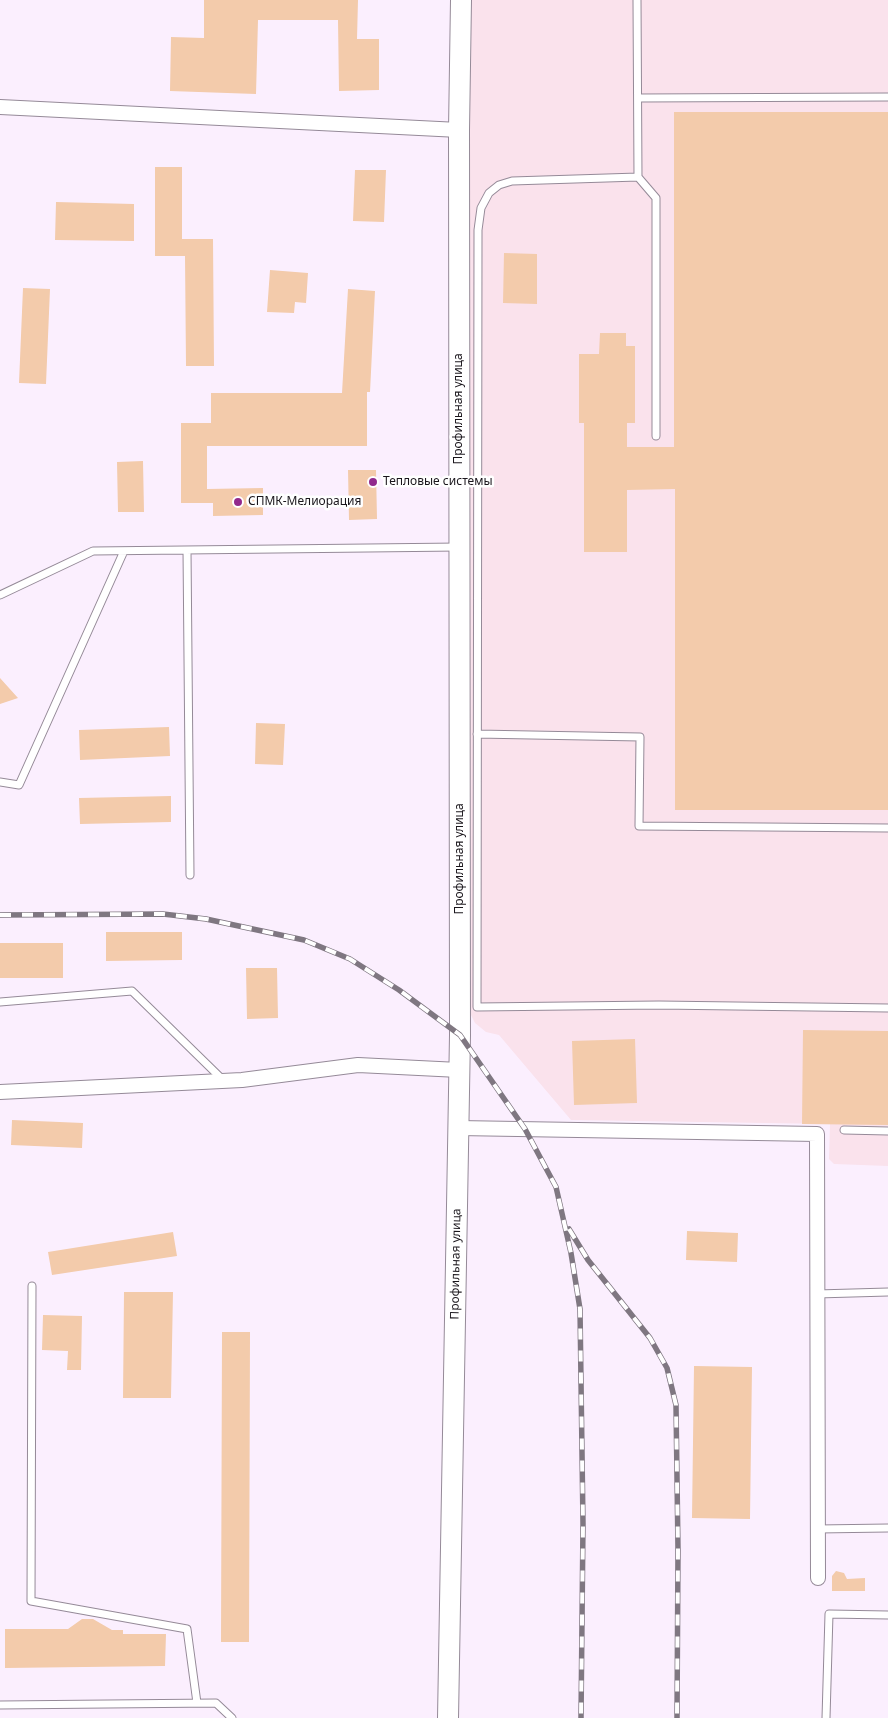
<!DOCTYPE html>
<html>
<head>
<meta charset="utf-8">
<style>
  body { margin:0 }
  canvas { display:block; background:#fbeffe }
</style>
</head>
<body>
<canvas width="888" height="1718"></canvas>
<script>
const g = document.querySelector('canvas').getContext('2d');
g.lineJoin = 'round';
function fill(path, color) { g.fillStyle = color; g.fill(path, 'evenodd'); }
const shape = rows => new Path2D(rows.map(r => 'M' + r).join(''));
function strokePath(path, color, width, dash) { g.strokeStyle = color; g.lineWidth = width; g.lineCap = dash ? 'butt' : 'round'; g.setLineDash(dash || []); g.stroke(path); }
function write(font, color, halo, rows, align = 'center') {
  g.font = font + ' "Noto Sans",sans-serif'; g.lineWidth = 5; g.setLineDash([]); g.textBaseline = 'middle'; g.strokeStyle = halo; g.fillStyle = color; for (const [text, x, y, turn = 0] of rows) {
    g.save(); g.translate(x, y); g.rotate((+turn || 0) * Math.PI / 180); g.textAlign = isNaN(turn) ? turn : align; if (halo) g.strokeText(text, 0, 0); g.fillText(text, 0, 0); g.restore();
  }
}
fill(shape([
  [470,0,888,0,888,1166,834,1164,829,1159,830,1124,571,1120,499,1035,486,1032,475,1023,470,1013]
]), '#fae2ec');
fill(shape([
  [204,0,358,0,357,39,379,39,379,90,339,91,338,20,258,20,256,94,170,91,171,37,204,38],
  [674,112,888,112,888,810,675,810,675,489,627,490,627,552,584,552,584,423,579,423,579,354,599,354,600,333,626,333,626,346,635,346,635,423,627,423,627,447,674,447],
  [155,167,182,167,182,239,213,239,214,366,186,366,185,256,155,256],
  [355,170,386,170,384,222,353,221],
  [56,202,134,204,134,241,55,240],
  [504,253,537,254,537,304,503,303],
  [270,270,308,273,306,303,295,302,294,313,267,312],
  [23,288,50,289,46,384,19,383],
  [348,289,375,291,370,392,367,392,367,446,207,446,207,489,263,488,263,515,213,516,213,503,181,503,181,423,211,423,211,393,342,393],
  [143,461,144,512,118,512,117,462],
  [348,470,376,470,377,519,349,520],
  [0,678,18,698,0,704],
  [256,723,285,724,283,765,255,764],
  [169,727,170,756,80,760,79,730],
  [171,796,171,822,80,824,79,798],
  [106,932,182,932,182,960,106,961],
  [0,943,63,943,63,978,0,978],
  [246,968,277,968,278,1018,247,1019],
  [803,1030,888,1031,888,1125,802,1124],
  [635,1039,637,1103,574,1105,572,1041],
  [12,1120,83,1123,82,1148,11,1145],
  [687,1231,738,1233,737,1262,686,1260],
  [173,1232,177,1256,52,1275,48,1252],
  [124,1292,173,1292,171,1398,123,1398],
  [43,1315,82,1316,81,1370,67,1370,68,1351,42,1350],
  [222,1332,250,1332,249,1642,221,1642],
  [694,1366,752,1367,750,1519,692,1518],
  [836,1571,844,1573,847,1579,865,1578,865,1591,832,1591,832,1576],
  [82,1619,93,1619,112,1630,123,1630,123,1634,166,1634,165,1666,5,1668,5,1629,68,1629]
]), '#f3cbab');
const lane = shape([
  [637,0,638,177,512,181,499,185,489,193,481,208,478,230,477,1007,659,1005,888,1008],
  [638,98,888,97],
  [638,177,656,198,656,436],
  [187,550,190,875],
  [0,595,93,551,459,547],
  [477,734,640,737,639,826,888,828],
  [0,782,19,785,124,551],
  [0,1002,132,991,224,1081],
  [844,1130,888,1131],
  [32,1286,31,1601,187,1629,197,1703],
  [817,1294,888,1292],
  [818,1529,888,1528],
  [0,1705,216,1703,232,1718],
  [826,1718,829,1614,888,1615]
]);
const street = shape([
  [0,107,459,130],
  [0,1092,242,1080,358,1065,459,1070],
  [458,1128,817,1134,818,1578]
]);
const secondary = shape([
  [448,1718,460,1035,459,130,461,0]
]);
strokePath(lane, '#958a98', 9);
strokePath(street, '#958a98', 16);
strokePath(secondary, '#958a98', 22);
strokePath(lane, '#fff', 7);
strokePath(street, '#fff', 14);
strokePath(secondary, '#fff', 20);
const rail = shape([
  [0,915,163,914,206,919,304,940,350,959,399,990,460,1035,525,1129,556,1187,571,1253,580,1309,583,1524,581,1718],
  [569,1229,588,1260,650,1338,667,1368,676,1405,678,1550,677,1718]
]);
strokePath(rail, '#7f7781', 5.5);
strokePath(rail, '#fff', 4, [11]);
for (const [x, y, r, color] of [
  [373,482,5,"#92298d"],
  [238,502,5,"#92298d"]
]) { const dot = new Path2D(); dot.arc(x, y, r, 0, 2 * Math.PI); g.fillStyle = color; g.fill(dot); strokePath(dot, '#fff', 2); }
write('12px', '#1a161c', '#fff', [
  ["Профильная улица",459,409,-90],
  ["Профильная улица",460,859,-90],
  ["Профильная улица",456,1264,-89]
]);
write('12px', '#1a161c', '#fff', [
  ["Тепловые системы",383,482],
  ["СПМК-Мелиорация",248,502]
], 'left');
</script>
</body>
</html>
